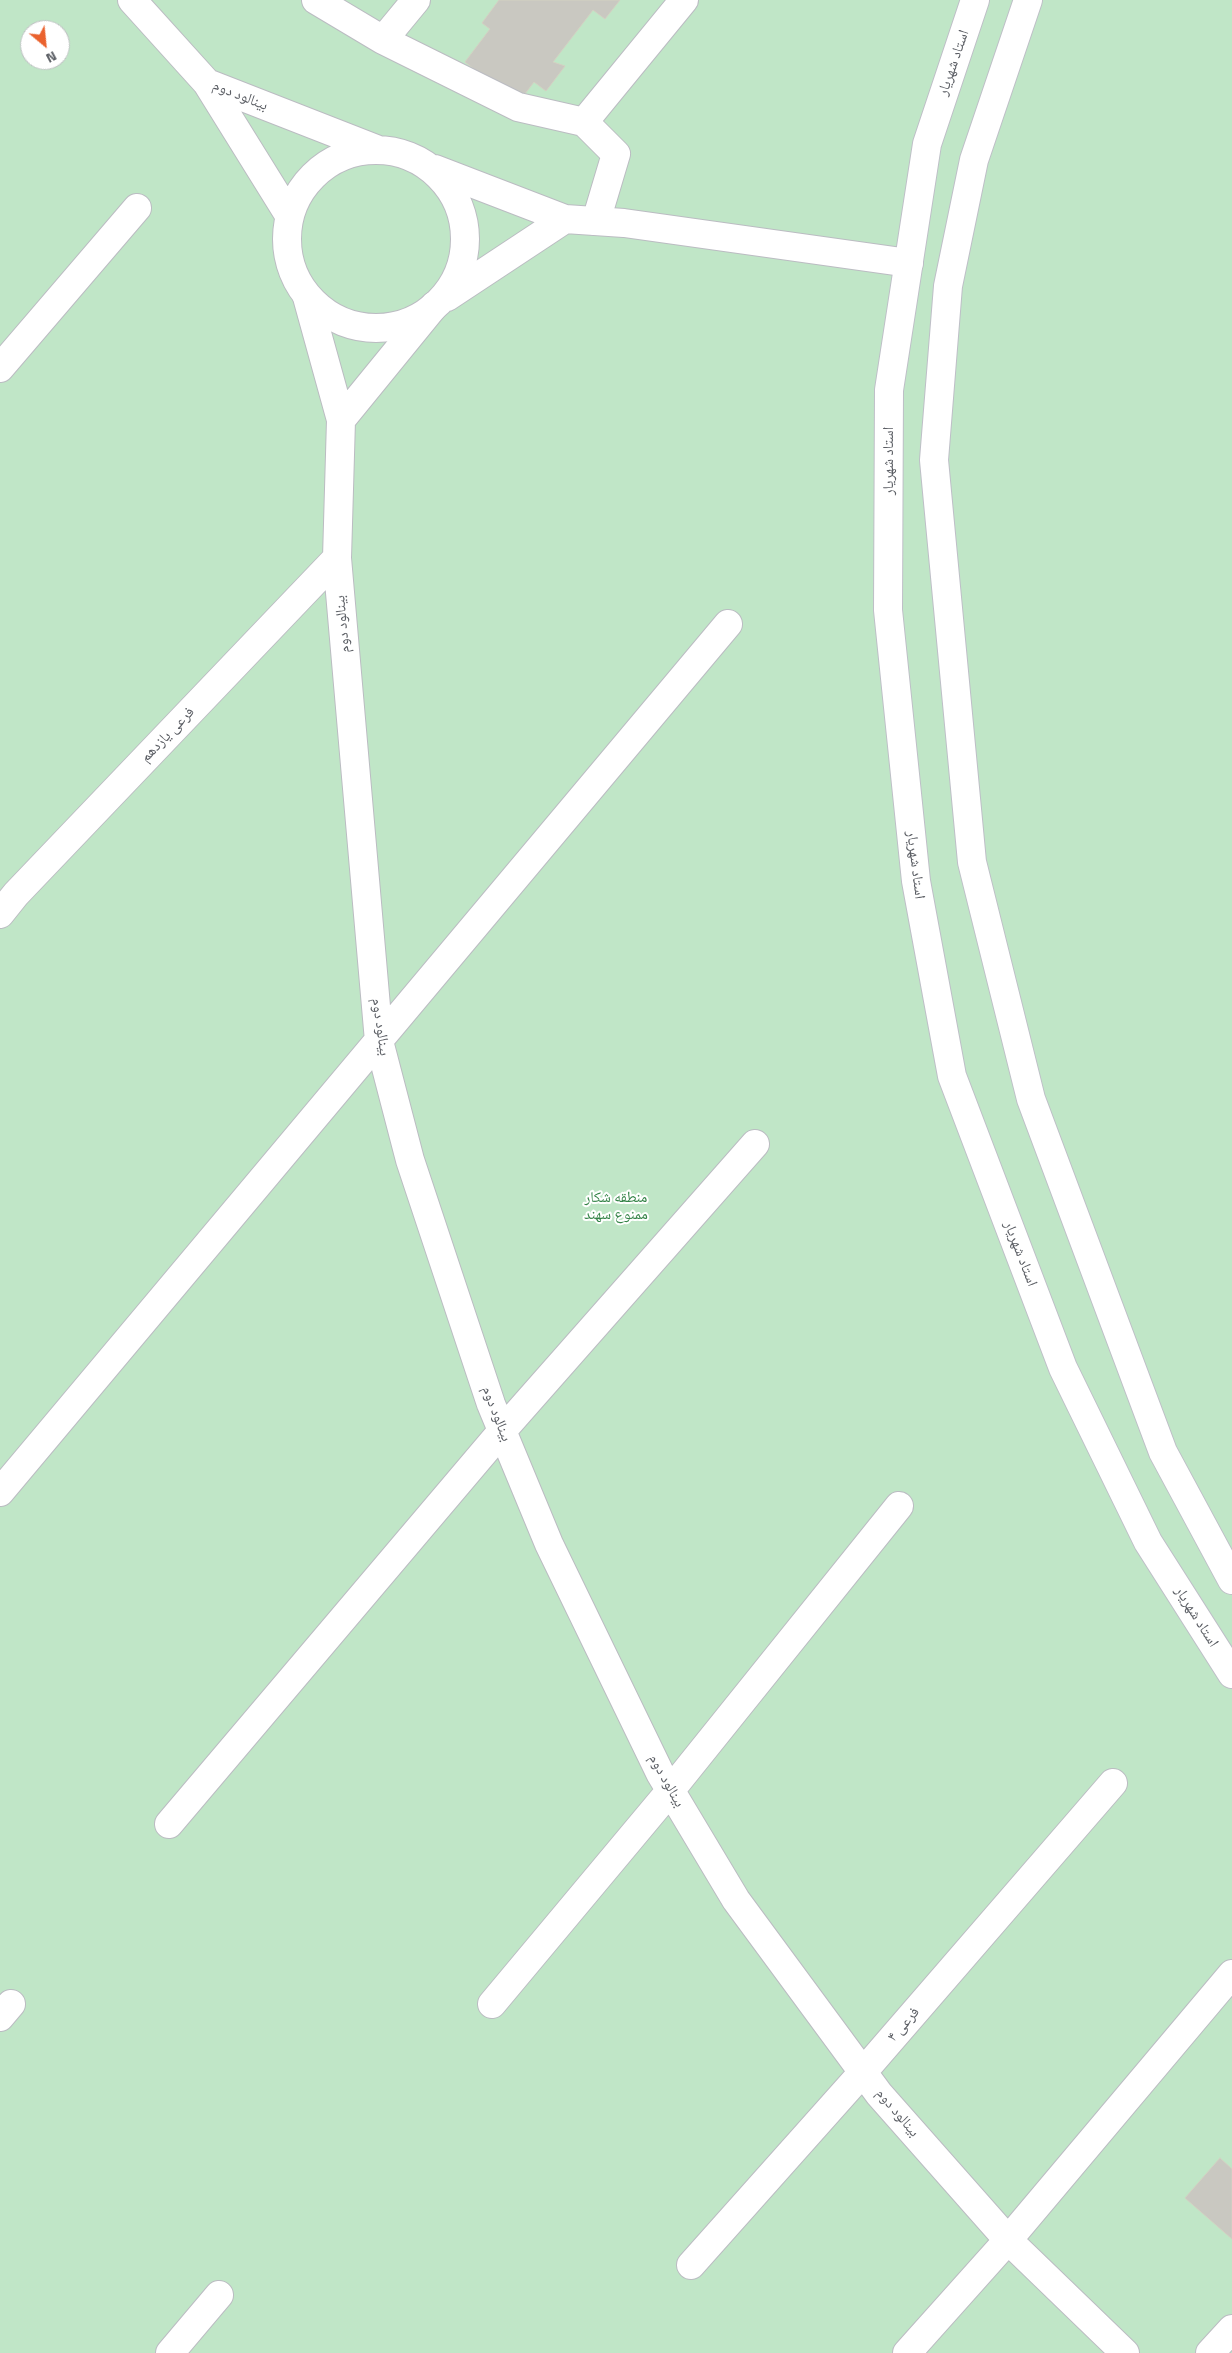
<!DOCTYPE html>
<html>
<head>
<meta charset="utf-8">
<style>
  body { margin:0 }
  #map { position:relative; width:1232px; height:2353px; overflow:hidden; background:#eeeee3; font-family:"Titillium Web",sans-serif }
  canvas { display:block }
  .north { position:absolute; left:20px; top:20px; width:50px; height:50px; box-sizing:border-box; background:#fff; border:1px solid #bdbfc1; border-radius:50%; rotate:152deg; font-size:14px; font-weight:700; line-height:20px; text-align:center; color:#5b5e64 }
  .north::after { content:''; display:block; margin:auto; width:18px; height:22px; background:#ea622e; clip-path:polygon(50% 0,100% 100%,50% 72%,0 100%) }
</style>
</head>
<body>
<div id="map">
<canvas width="1232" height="2353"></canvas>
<div class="north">N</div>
</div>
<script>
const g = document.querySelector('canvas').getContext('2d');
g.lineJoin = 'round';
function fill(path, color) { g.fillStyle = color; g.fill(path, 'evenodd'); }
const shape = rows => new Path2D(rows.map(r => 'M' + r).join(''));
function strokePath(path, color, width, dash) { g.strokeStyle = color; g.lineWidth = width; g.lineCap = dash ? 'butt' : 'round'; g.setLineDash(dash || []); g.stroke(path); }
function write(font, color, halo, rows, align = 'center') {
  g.font = font + ' "Titillium Web","Noto Naskh Arabic",sans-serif'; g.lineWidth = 4; g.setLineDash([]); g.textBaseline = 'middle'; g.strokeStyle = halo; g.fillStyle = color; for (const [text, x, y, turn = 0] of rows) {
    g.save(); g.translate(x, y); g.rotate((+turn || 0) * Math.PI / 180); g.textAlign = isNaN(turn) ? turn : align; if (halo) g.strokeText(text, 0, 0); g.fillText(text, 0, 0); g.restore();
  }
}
fill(shape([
  [0,0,1232,0,1232,2353,0,2353],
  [30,30,60,30,60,60,30,60]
]), '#c0e6c7');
const building = shape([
  [499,0,620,0,605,19,593,10,553,62,565,66,546,91,534,82,518,103,465,62,490,29,482,23,499,0],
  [1220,2158,1232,2169,1232,2239,1185,2198,1220,2158]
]);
fill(building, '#c9c8c1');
strokePath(building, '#d3d1c2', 1);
const minor = shape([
  [316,0,383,40,518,107,584,122,616,154,596,221],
  [383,40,416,0],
  [584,122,684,0],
  [307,297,341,420,337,558,379,1041,410,1160,491,1404,549,1544,660,1773,736,1900,879,2094,1008,2240,1125,2353],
  [0,368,137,208],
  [341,420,434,306],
  [0,914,16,894,337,558],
  [0,1492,728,624],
  [169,1824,502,1431,755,1144],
  [492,2004,670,1791,899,1506],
  [0,2017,11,2004],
  [691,2265,863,2072,1113,1783],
  [170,2353,219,2295],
  [907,2353,1008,2240,1232,1974],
  [1210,2353,1232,2329]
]);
const tertiary = shape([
  [132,0,207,83,376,149],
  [207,83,289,215],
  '287 239a89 89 0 1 1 178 0a89 89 0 1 1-178 0Z',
  [435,169,565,219,624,223,909,263],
  [447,297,565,219]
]);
const secondary = shape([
  [975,0,927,144,889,390,888,610,916,881,952,1076,1063,1368,1148,1542,1232,1674],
  [1028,0,974,160,948,286,934,460,972,862,1031,1099,1163,1452,1232,1580]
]);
strokePath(minor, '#bbbcc2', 30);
strokePath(tertiary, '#bbbcc2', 30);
strokePath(secondary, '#bebfc7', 30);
strokePath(minor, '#fff', 28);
strokePath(tertiary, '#fff', 28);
strokePath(secondary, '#fff', 28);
write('15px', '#5b5e64', '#fff', [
  ["استاد شهریار",954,63,-71],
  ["بینالود دوم",240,96,22],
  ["استاد شهریار",889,461,-90],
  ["بینالود دوم",343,624,-95],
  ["فرعی یازدهم",168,735,-46],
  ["استاد شهریار",915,865,83],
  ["بینالود دوم",380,1027,82],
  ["استاد شهریار",1020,1254,69],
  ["بینالود دوم",496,1414,69],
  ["استاد شهریار",1196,1617,58],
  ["بینالود دوم",666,1781,61],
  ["فرعی ۴",904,2025,-49],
  ["بینالود دوم",897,2113,50]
]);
write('15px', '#348347', '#fff', [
  ["منطقه شکار",616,1198],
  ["ممنوع سهند",616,1215]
]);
</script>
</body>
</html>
